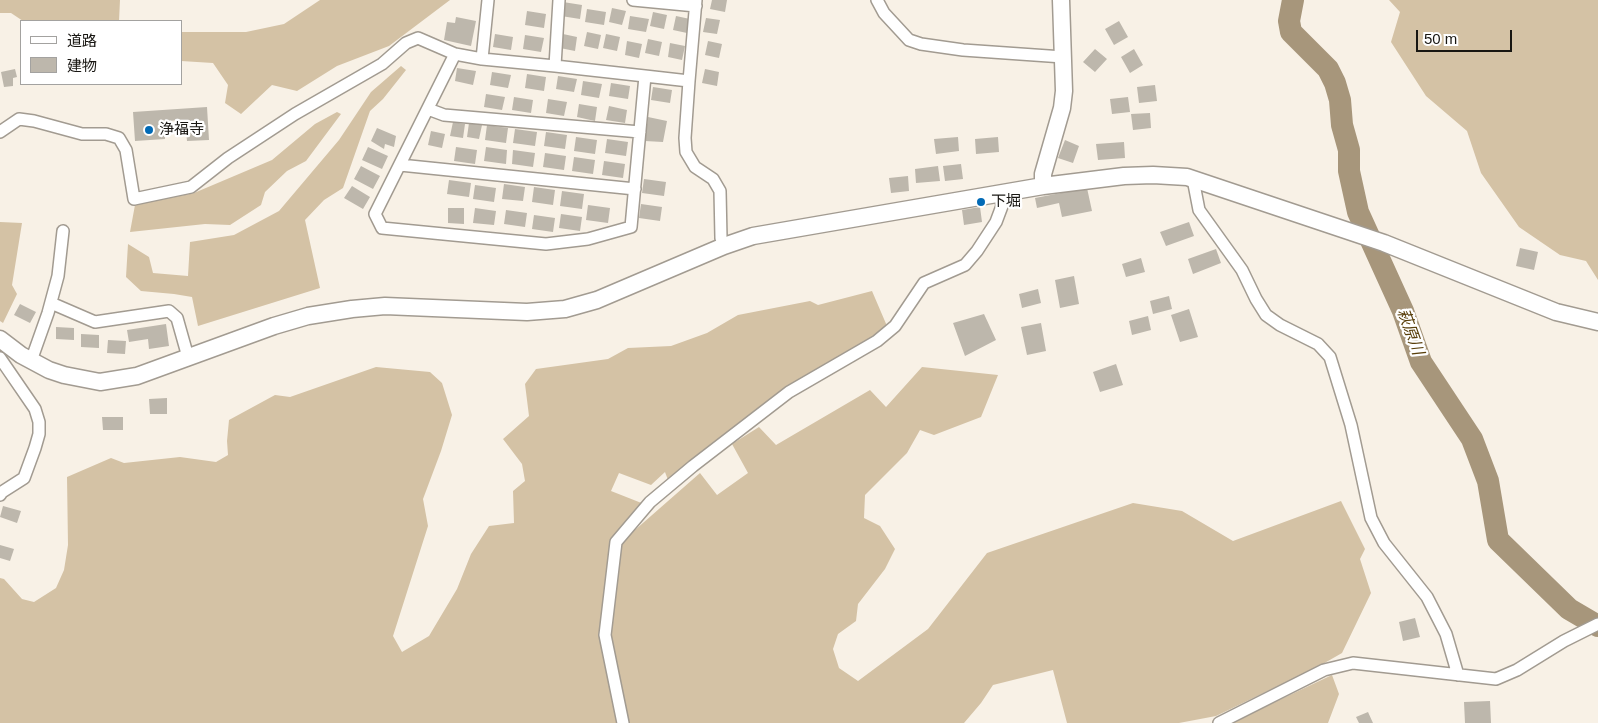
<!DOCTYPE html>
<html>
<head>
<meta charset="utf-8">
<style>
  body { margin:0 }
  #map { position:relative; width:1598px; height:723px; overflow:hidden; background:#f8f1e6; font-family:Helvetica,"Noto Sans JP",sans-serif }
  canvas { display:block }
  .legend { position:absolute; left:20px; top:20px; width:162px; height:65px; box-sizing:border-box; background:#fff; border:1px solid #a3a2a0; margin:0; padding:6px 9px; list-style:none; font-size:15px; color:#181612 }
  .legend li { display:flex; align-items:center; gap:10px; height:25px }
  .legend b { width:25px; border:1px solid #a3a2a0 }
  .scale { position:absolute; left:1416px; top:30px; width:96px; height:22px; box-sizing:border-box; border:2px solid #181612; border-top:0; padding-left:6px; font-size:15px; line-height:18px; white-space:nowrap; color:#181612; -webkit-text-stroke:4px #fff; paint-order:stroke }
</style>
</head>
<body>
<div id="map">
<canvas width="1598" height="723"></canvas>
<ul class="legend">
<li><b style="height:6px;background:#fff"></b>道路</li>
<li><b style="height:14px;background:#bdb7ac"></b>建物</li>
</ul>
<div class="scale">50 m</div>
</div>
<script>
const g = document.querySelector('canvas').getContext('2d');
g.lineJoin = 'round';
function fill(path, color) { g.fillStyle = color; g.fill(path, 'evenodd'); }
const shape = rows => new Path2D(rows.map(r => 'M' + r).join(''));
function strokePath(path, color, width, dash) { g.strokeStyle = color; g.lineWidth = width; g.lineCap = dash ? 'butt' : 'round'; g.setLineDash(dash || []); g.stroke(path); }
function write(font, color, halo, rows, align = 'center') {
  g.font = font + ' Helvetica,"Noto Sans JP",sans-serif'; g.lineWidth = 4.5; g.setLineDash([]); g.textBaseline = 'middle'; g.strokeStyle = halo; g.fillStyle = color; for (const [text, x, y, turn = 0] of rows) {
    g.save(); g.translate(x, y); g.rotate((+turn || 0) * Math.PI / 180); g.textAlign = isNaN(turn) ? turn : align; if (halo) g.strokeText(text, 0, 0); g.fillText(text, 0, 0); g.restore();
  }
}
fill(shape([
  [0,0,120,0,119,21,23,21,11,13,0,13],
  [320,0,450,0,389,46,337,66,297,91,272,85,241,114,225,103,228,85,213,63,181,61,181,32,246,32,284,24],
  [1389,0,1598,0,1598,280,1586,261,1560,255,1519,227,1481,173,1467,131,1426,96,1391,42,1400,12],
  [401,66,406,70,383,99,370,111,343,188,324,200,305,220,320,288,198,326,192,297,174,294,141,291,126,277,128,244,149,257,153,273,188,276,190,242,234,235,279,211,339,140,371,92],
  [337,112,341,114,306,161,287,171,265,192,261,205,230,225,205,224,130,232,135,205,194,193,272,160,315,124],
  [0,222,22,223,12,285,17,294,3,323,0,321],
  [872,291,887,326,869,341,668,480,665,472,651,485,619,473,611,491,644,504,612,539,599,635,617,723,0,723,0,578,4,579,22,599,34,602,56,588,64,570,68,545,67,477,111,458,124,463,180,457,216,462,228,455,227,441,229,420,275,395,290,397,376,367,430,372,442,383,452,415,441,451,423,499,428,526,393,636,402,652,429,636,457,589,471,554,489,526,514,523,513,491,525,481,522,464,503,439,529,416,525,384,536,369,608,359,628,348,671,346,707,333,738,315,810,301,818,305],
  [922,367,998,375,981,417,934,435,920,430,907,453,865,495,864,518,880,526,895,549,885,569,858,604,856,621,838,634,833,649,839,668,858,681,928,629,987,553,1133,503,1182,511,1233,541,1341,501,1365,549,1360,559,1371,593,1342,653,1321,665,1216,716,1179,723,1067,723,1053,670,993,685,981,703,964,723,626,723,608,634,619,544,700,473,717,495,748,473,732,444,759,427,776,445,870,390,886,407],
  [1332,675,1339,694,1328,723,1231,723]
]), '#d4c2a5');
strokePath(shape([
  [1293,0,1289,21,1291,32,1328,69,1335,83,1340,100,1342,125,1349,150,1349,171,1358,212,1403,311,1421,362,1472,439,1488,481,1498,540,1569,609,1598,626]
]), '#a7967b', 22);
fill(shape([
  [712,0,727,0,725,12,710,9],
  [563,2,582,5,580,19,561,16],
  [612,8,626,11,622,25,609,22],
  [587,9,606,12,604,25,585,22],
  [527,11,546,14,544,28,525,25],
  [653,12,667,15,664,29,650,26],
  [630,16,649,19,646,32,628,29],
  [676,16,690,19,687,33,673,30],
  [456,17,476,21,471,46,444,40,447,22,455,23],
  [706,18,720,20,717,34,703,32],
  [1119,21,1128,37,1114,45,1105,29],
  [587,32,601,35,598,49,584,46],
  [495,34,513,37,511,50,493,47],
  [563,34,577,37,575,51,560,48],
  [606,34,620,37,617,51,603,48],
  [525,35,544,38,541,52,523,49],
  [648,39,662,42,659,56,645,53],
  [627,41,642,44,639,58,625,55],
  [708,41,722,44,719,58,705,55],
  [670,43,685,46,682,60,668,57],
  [1095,49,1107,59,1095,72,1083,62],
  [1134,49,1143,65,1130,73,1121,57],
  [457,68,476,71,473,85,455,81],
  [15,69,17,77,13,78,13,86,4,87,1,72],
  [705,69,719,72,717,86,702,83],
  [492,72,511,75,508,88,490,85],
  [527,74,546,77,544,91,525,88],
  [558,76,577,79,574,92,556,89],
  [583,81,602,84,599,98,581,95],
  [611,83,630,86,628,99,609,96],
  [1155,85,1157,101,1139,103,1137,87],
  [653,87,672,90,670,103,651,100],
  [486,94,505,97,502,110,484,107],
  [514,97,533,100,531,113,512,110],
  [1128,97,1130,112,1112,114,1110,99],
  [548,99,567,102,564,116,546,113],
  [579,104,597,107,595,121,577,117],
  [609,106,627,110,625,123,606,120],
  [207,107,209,140,187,141,185,120,164,121,165,139,135,141,133,112],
  [1150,113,1151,128,1133,130,1131,114],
  [648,117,667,121,663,142,645,141],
  [453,122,465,124,463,138,450,136],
  [469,123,482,125,479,139,467,137],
  [487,125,508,128,506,143,485,140],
  [377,128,396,136,394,147,385,144,384,149,371,141],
  [515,129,537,132,535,146,513,143],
  [431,131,445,134,442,148,428,145],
  [546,132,567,135,565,149,544,146],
  [576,137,597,140,595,154,574,151],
  [958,137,959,151,936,154,934,139],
  [998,137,999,152,976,154,975,139],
  [607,139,628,142,626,156,605,153],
  [1065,140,1079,146,1073,163,1058,158],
  [1124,142,1125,158,1098,160,1096,144],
  [368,147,388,156,382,169,362,160],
  [456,147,477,150,475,164,454,161],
  [486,147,507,150,506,164,484,161],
  [513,150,535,153,533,167,512,164],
  [545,153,566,156,564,170,543,167],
  [574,157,595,160,593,174,572,171],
  [604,161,625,164,623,178,602,175],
  [961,164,963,179,945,181,943,166],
  [361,166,380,176,373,189,354,179],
  [938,166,940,181,916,183,915,169],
  [908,176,909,191,891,193,889,178],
  [644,179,666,182,664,196,642,193],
  [449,180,471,183,469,197,447,194],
  [504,184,525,187,523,201,502,199],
  [475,185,496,188,494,202,473,199],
  [352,186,370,197,363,209,344,198],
  [534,187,555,190,553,205,532,202],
  [1087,188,1092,211,1062,217,1059,203,1037,208,1035,198],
  [562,191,584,194,582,209,560,206],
  [641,204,662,207,660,221,639,218],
  [588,205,610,208,608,223,586,220],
  [980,207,982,222,964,225,962,210],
  [448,208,464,208,464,224,448,223],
  [475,208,496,211,494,225,473,223],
  [506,210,527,213,525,227,504,224],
  [561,214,582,217,580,231,559,228],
  [534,215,555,218,553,232,532,229],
  [1189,222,1194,236,1166,246,1160,232],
  [1520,248,1538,252,1534,270,1516,266],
  [1216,249,1221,263,1193,274,1188,259],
  [1141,258,1145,272,1126,277,1122,264],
  [1074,276,1079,304,1060,308,1055,280],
  [1038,289,1041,303,1022,308,1019,294],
  [1169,296,1172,309,1153,314,1150,301],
  [20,304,36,312,30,323,14,315],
  [1189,309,1198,337,1180,342,1171,315],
  [984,314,996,340,965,356,953,323],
  [1148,316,1151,330,1132,335,1129,321],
  [1041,323,1046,351,1027,355,1021,327],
  [166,324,169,346,149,349,148,339,129,342,127,330],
  [56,327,74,328,74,340,56,339],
  [81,334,99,335,99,348,81,347],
  [108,340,126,341,125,354,107,353],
  [1116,364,1123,385,1100,392,1093,372],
  [167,398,167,414,150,414,149,399],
  [102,417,123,417,123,430,103,430],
  [3,506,21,511,17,523,0,517],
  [0,545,14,549,10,561,0,558],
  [1415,618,1420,637,1403,641,1399,622],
  [1490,701,1491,723,1465,723,1464,702],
  [1368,712,1373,723,1359,723,1356,717]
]), '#bdb7ac');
const street = shape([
  [633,0,696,6],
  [696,0,689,81,685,138,686,152,695,167,713,179,720,191,721,238,724,246],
  [877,0,884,13,909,40,921,44,963,50,1063,57],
  [482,59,488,0],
  [555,66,559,0],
  [645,76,631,227,588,239,546,244,382,228,375,214,455,54,482,59,555,66,645,76,689,81],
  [428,109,444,115,640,132],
  [0,132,19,119,34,121,82,134,106,134,119,138,126,150,134,199,191,187,228,158,295,114,382,64,406,43,418,38,455,54],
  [400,165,635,189],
  [1193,179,1199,210,1242,270,1256,299,1266,315,1280,325,1318,344,1330,357,1351,425,1371,518,1384,543,1427,597,1446,634,1458,675],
  [51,303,95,322,169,311,177,318,188,357],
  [0,358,35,409,39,422,39,434,35,448,24,478,2,492,0,495],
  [31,361,48,313,58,276,63,231],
  [623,723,605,635,616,542,650,502,693,466,789,392,877,341,895,326,924,283,965,265,977,251,996,222,1002,206,1000,193],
  [1219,723,1324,670,1353,663,1496,679,1517,670,1564,641,1598,624]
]);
const secondary = shape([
  [1043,186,1043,174,1062,108,1064,91,1061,0],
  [0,339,21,355,49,370,64,375,100,382,137,376,274,326,308,316,352,309,385,306,527,312,565,309,597,300,724,246,753,236,1043,186,1124,176,1153,175,1187,177,1384,243,1556,312,1598,322]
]);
strokePath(street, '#a29b91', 14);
strokePath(secondary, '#a29b91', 19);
strokePath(street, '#fff', 11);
strokePath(secondary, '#fff', 16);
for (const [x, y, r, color] of [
  [149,130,5,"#026ab6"],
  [981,202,5,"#026ab6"]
]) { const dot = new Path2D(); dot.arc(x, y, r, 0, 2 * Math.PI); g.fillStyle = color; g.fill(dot); strokePath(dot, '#fff', 2); }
write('15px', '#181612', '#fff', [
  ["浄福寺",159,130],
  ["下堀",991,202]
], 'left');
write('italic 16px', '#5a400c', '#fff', [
  ["萩原川",1410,332,70]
]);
</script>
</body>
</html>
